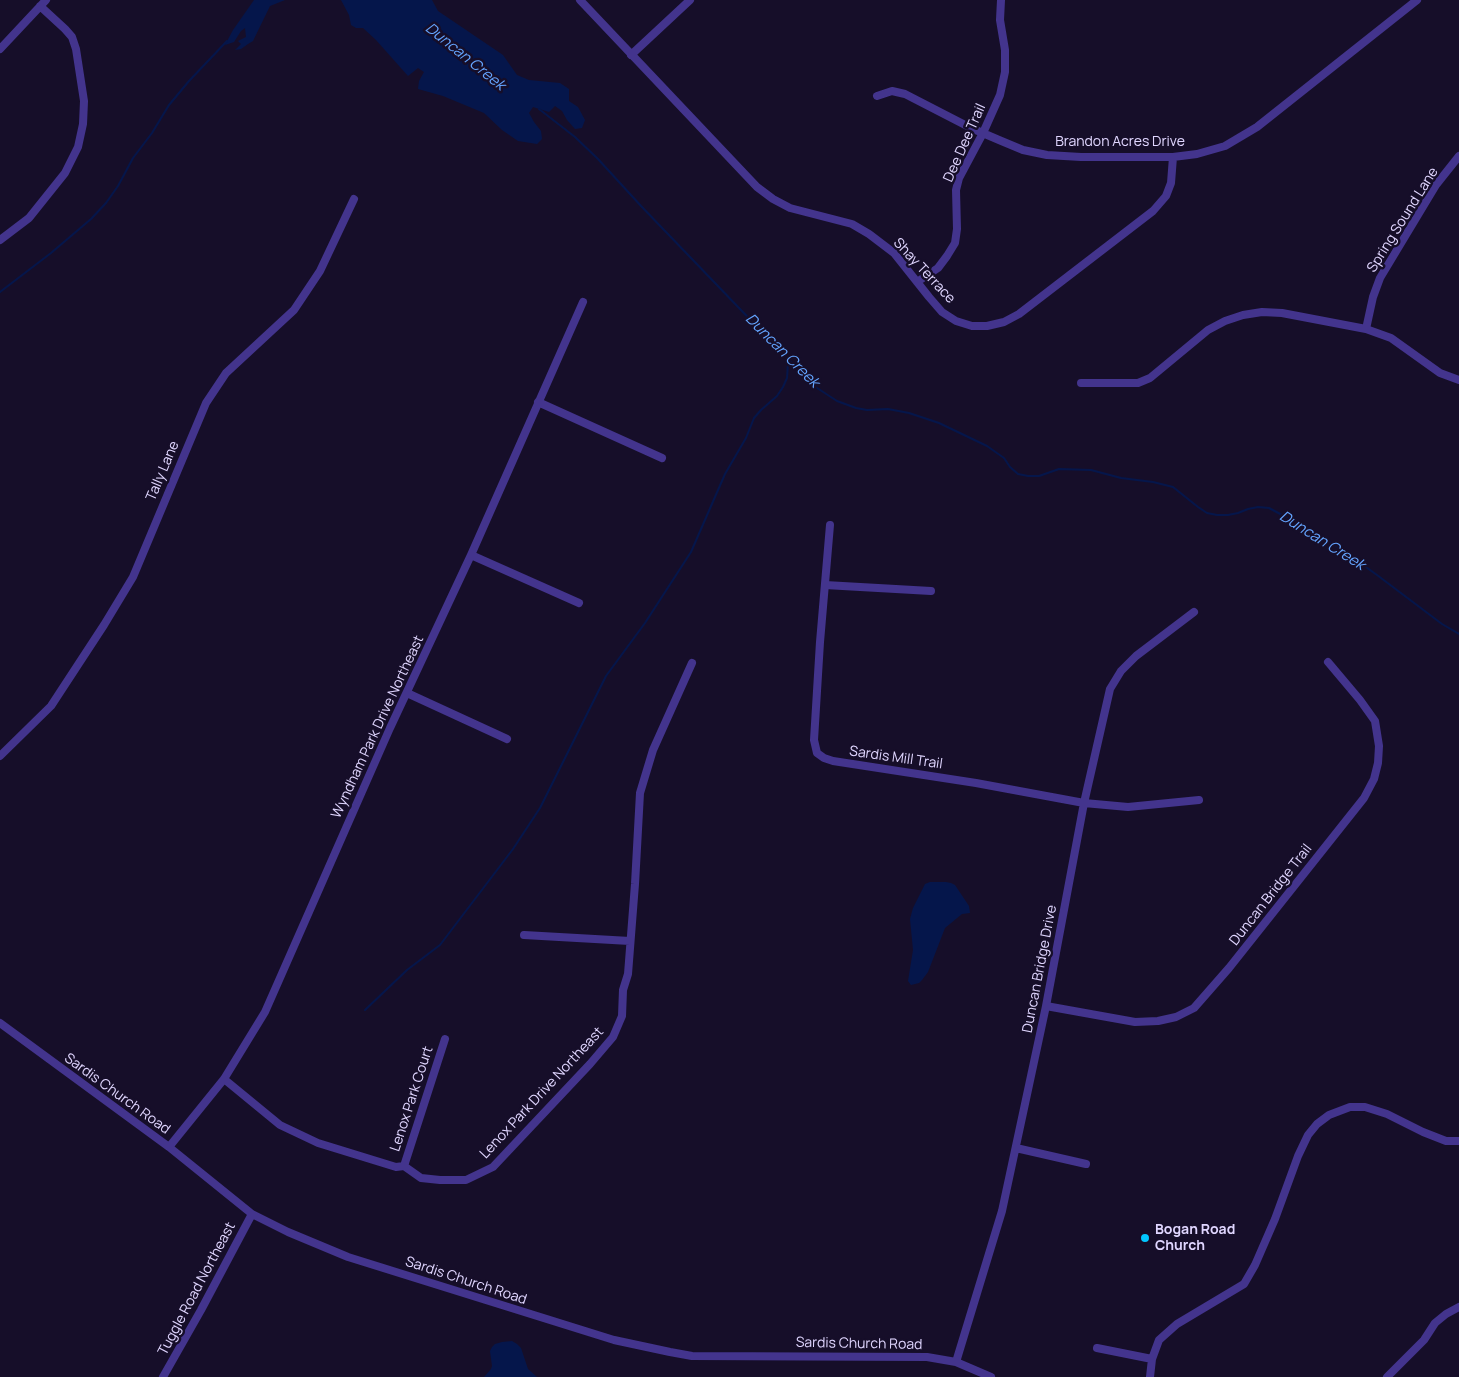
<!DOCTYPE html>
<html>
<head>
<meta charset="utf-8">
<style>
  body { margin:0 }
  canvas { display:block; background:#160e29 }
</style>
</head>
<body>
<canvas width="1459" height="1377"></canvas>
<script>
const g = document.querySelector('canvas').getContext('2d');
g.lineJoin = 'round';
function fill(path, color) { g.fillStyle = color; g.fill(path, 'evenodd'); }
const shape = rows => new Path2D(rows.map(r => 'M' + r).join(''));
function strokePath(path, color, width, dash) { g.strokeStyle = color; g.lineWidth = width; g.lineCap = dash ? 'butt' : 'round'; g.setLineDash(dash || []); g.stroke(path); }
function write(font, color, halo, rows, align = 'center') {
  g.font = font + ' Manrope,sans-serif'; g.lineWidth = 5; g.setLineDash([]); g.textBaseline = 'middle'; g.strokeStyle = halo; g.fillStyle = color; for (const [text, x, y, turn = 0] of rows) {
    g.save(); g.translate(x, y); g.rotate((+turn || 0) * Math.PI / 180); g.textAlign = isNaN(turn) ? turn : align; if (halo) g.strokeText(text, 0, 0); g.fillText(text, 0, 0); g.restore();
  }
}
fill(shape([
  [254,0,285,0,270,6,253,41,248,44,241,49,235,50,241,44,238,41,246,37,245,28,241,31,234,42,225,45,233,30],
  [341,0,432,0,438,11,503,55,517,75,529,80,560,83,569,89,569,101,578,107,585,120,582,128,575,129,567,120,562,111,555,106,549,112,533,107,529,113,534,122,541,131,542,139,537,144,518,141,502,130,484,113,443,96,418,89,419,81,424,72,418,68,408,76,376,40,363,28,356,28,351,25,349,15],
  [930,882,946,882,951,883,955,885,969,906,970,913,962,914,945,928,928,972,922,980,919,983,911,985,908,981,913,950,910,919,913,908,925,884],
  [512,1341,517,1344,521,1348,528,1369,537,1377,484,1377,491,1369,492,1366,490,1351,492,1347,495,1344,502,1342]
]), '#05164b');
strokePath(shape([
  [539,109,575,137,598,159,641,206,814,386,837,401,856,408,867,410,888,409,909,413,939,423,987,446,1004,458,1010,467,1018,474,1028,476,1039,476,1059,469,1091,470,1121,478,1153,482,1173,487,1198,507,1207,513,1217,515,1228,515,1238,513,1248,509,1258,507,1269,508,1316,533,1342,550,1377,575,1442,624,1459,634],
  [0,292,51,253,91,219,106,203,118,186,133,158,152,133,169,105,189,81,227,41],
  [365,1010,407,970,440,945,513,849,540,808,606,676,645,623,691,552,725,474,746,438,754,418,761,410,777,396,783,387,787,378,788,363,790,360]
]), '#05164b', 2);
strokePath(shape([
  [580,0,757,187,773,199,790,208,852,224,869,234,894,253,929,297,942,312,956,321,972,326,987,326,1004,322,1019,314,1153,211,1166,196,1171,183,1173,157],
  [0,49,46,0],
  [631,55,690,0],
  [877,96,892,91,905,94,971,128,999,140,1023,150,1047,155,1081,157,1173,157,1197,154,1225,146,1257,127,1417,0],
  [0,240,29,218,65,173,78,147,83,124,84,101,76,49,72,37,65,29,40,6],
  [917,282,938,268,947,256,955,243,957,229,956,190,959,178,983,133,1000,95,1005,72,1005,50,1000,20,1001,0],
  [1366,329,1373,297,1380,278,1436,185,1459,156],
  [1081,383,1138,383,1150,378,1208,330,1225,321,1243,315,1262,312,1282,313,1366,329,1391,338,1440,373,1459,380],
  [538,402,662,458],
  [830,525,820,642,814,740,817,753,824,758,833,761,976,783,1084,803,1128,807,1199,800],
  [471,555,579,603],
  [825,585,931,591],
  [407,693,507,739],
  [0,756,51,706,104,625,133,577,206,403,226,373,294,310,320,271,354,199],
  [524,935,630,941],
  [1046,1006,1135,1022,1158,1021,1176,1017,1194,1008,1229,968,1364,798,1374,779,1378,763,1379,746,1375,721,1360,700,1328,662],
  [0,1023,169,1147,252,1214,288,1232,348,1257,614,1340,670,1352,692,1356,927,1357,956,1362,991,1377],
  [224,1079,280,1125,318,1143,396,1167,404,1166,421,1178,440,1180,466,1180,493,1167,590,1064,613,1037,622,1016,623,990,628,974,635,884,640,793,653,750,692,663],
  [169,1147,224,1079,265,1012,390,728,471,555,583,302],
  [1016,1148,1086,1164],
  [404,1166,445,1039],
  [1097,1348,1152,1359],
  [956,1362,1002,1211,1046,1006,1084,803,1110,689,1121,671,1136,656,1194,612],
  [163,1377,201,1310,252,1214],
  [1150,1377,1152,1359,1159,1340,1177,1324,1244,1284,1255,1265,1275,1219,1298,1156,1308,1135,1317,1124,1329,1115,1350,1107,1365,1107,1387,1114,1423,1132,1446,1141,1459,1141],
  [1387,1377,1424,1340,1435,1323,1446,1314,1459,1307]
]), '#43348d', 8);
for (const [x, y, r, color] of [
  [1145,1238,5,"#02c7ff"]
]) { const dot = new Path2D(); dot.arc(x, y, r, 0, 2 * Math.PI); g.fillStyle = color; g.fill(dot); strokePath(dot, '#160e29', 2); }
write('14px', '#e0d6ff', '#160e29', [
  ["Brandon Acres Drive",1120,142],
  ["Dee Dee Trail",965,143,-66],
  ["Spring Sound Lane",1403,220,-58],
  ["Shay Terrace",924,271,47],
  ["Tally Lane",163,471,-67],
  ["Wyndham Park Drive Northeast",378,727,-65],
  ["Sardis Mill Trail",896,758,8],
  ["Duncan Bridge Trail",1271,895,-52],
  ["Duncan Bridge Drive",1040,969,-79],
  ["Lenox Park Drive Northeast",542,1093,-47],
  ["Sardis Church Road",117,1094,36],
  ["Lenox Park Court",412,1099,-72],
  ["Sardis Church Road",466,1281,18],
  ["Tuggle Road Northeast",197,1289,-62],
  ["Sardis Church Road",859,1344,1]
]);
write('bold 14px', '#e0d6ff', '#160e29', [
  ["Bogan Road",1155,1230],
  ["Church",1155,1246]
], 'left');
write('italic 15px', '#64a4ff', '#160e29', [
  ["Duncan Creek",465,57,39],
  ["Duncan Creek",782,351,45],
  ["Duncan Creek",1322,541,32]
]);
</script>
</body>
</html>
